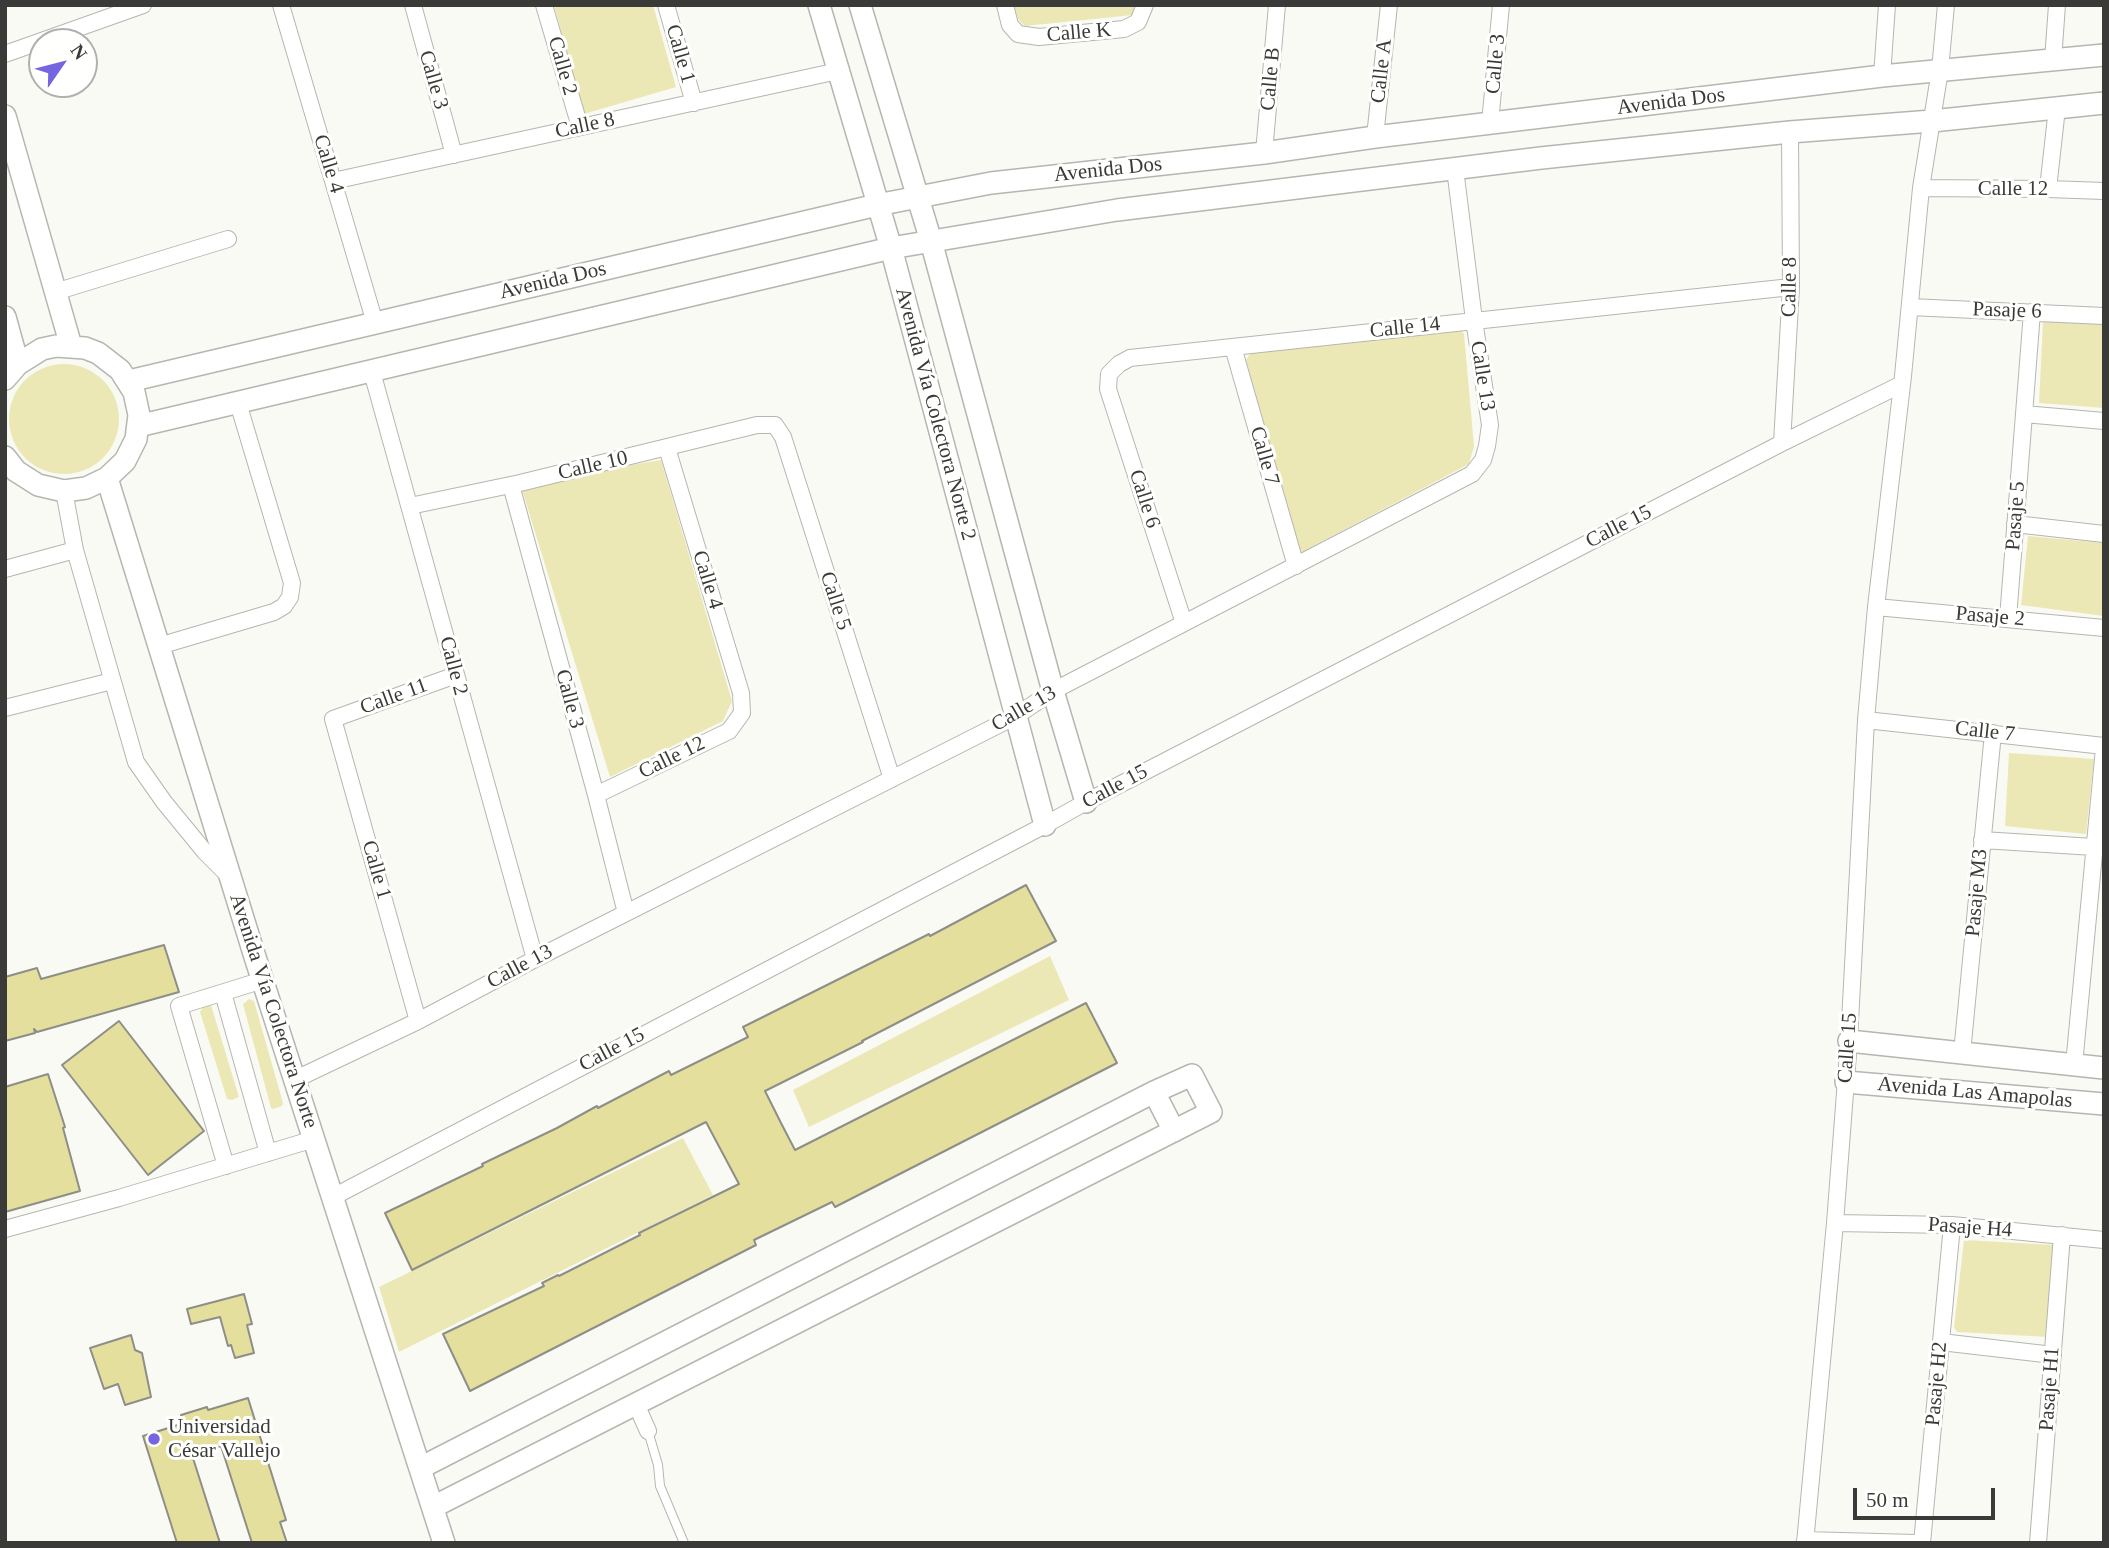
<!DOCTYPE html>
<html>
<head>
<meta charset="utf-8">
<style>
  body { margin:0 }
  #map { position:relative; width:2109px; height:1548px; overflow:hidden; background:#fafaf4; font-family:"Times New Roman",serif }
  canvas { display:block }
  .frame { position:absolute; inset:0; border:7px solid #3a3a38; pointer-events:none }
  .north { position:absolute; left:28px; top:28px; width:70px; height:70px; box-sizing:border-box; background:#fffffe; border:2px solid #b0b0af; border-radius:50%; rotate:55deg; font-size:19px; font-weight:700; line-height:28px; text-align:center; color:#3a3a38 }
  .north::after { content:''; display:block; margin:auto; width:24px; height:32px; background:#7665e0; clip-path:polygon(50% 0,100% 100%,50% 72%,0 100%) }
  .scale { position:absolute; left:1853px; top:1488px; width:142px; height:32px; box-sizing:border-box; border:4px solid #3a3a38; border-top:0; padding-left:9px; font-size:21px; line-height:24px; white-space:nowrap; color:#3a3a38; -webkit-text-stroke:5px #fffffe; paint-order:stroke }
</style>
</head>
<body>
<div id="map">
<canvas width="2109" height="1548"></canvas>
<div class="frame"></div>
<div class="north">N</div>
<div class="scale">50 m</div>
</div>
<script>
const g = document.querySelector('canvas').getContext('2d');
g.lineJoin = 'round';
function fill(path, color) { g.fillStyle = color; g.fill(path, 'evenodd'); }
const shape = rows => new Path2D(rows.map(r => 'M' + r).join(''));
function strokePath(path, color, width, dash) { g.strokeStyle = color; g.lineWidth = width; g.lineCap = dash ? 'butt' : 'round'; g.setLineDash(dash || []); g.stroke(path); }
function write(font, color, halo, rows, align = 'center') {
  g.font = font + ' "Times New Roman",serif'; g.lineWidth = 6; g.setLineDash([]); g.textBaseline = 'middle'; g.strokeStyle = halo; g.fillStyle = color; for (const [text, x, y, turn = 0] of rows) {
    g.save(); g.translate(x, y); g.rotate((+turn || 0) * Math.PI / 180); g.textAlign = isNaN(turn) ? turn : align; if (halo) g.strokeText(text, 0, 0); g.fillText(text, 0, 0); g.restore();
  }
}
fill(shape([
  [554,5,653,5,676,87,584,114],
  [1014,5,1140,5,1133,15,1025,26,1018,19],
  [2043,321,2104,323,2104,408,2039,403],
  [1457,326,1464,334,1474,446,1469,464,1302,552,1296,545,1246,360,1254,348],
  '9 419a55 55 0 1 1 110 0a55 55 0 1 1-110 0Z',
  [661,460,732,701,723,721,610,777,520,483],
  [2028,536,2104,543,2104,616,2021,605],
  [2009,753,2094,759,2086,834,2005,826],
  [1050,956,1069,1000,809,1127,793,1090],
  [249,999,254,1001,283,1103,282,1106,273,1109,271,1108,243,1004],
  [208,1004,211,1005,239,1097,232,1100,227,1099,200,1012,204,1006],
  [683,1138,713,1195,399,1352,379,1287],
  [1964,1240,2055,1245,2048,1337,1957,1332,1954,1327]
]), '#ebe8b6');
const building = shape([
  [1026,885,1056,941,862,1041,863,1042,765,1091,781,1123,795,1150,1086,1003,1117,1063,835,1207,832,1202,754,1240,756,1245,470,1391,443,1334,544,1286,542,1283,558,1275,559,1276,640,1235,639,1233,739,1184,706,1122,412,1270,385,1213,483,1166,482,1164,557,1128,597,1106,598,1108,669,1071,671,1075,748,1037,743,1027,929,934,930,936,1026,885],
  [164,945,179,992,37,1032,34,1029,35,1033,5,1041,5,977,37,968,41,979,164,945],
  [119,1021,204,1131,148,1175,62,1065,119,1021],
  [48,1074,65,1127,63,1128,80,1191,5,1212,5,1087,48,1074],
  [244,1294,252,1324,247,1325,254,1353,235,1358,231,1345,228,1346,220,1317,191,1324,187,1309,244,1294],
  [131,1335,135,1350,142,1353,151,1397,125,1405,118,1384,104,1389,90,1348,131,1335],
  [248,1398,286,1520,280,1522,287,1543,252,1543,221,1446,192,1455,220,1543,177,1543,143,1436,184,1423,181,1415,207,1407,208,1410,248,1398]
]);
fill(building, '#e4df9d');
strokePath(building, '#8e8e88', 2);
const service = shape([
  [648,1431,658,1465,660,1486,684,1543]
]);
const minor = shape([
  [281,5,375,323],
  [413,5,454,155],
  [544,5,580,127],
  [666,5,694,103],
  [1005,5,1010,25,1018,34,1039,37,1124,29,1138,22,1145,5],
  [5,54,143,5],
  [2053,60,2057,5],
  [1882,76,1887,5],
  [1490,123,1501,5],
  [1375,137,1389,5],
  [1264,153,1277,5],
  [333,181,838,71],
  [1921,188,2048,189,2104,191],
  [2048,189,2057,108],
  [55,292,228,239],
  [1910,307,2104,316],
  [1233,347,1296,566],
  [372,372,535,959],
  [2024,414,2104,421],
  [1782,443,1791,287,1790,132],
  [511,485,596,795,626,913],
  [64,491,75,550,136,762,164,802,205,852,229,876],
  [410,506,520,483,757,425,775,425,783,437,892,779],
  [2015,524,2104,534],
  [5,569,75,550],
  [1876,607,2104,628],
  [2008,618,2032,312],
  [1184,623,1108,389,1109,374,1119,364,1130,358,1791,287],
  [159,646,274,612,284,606,290,597,292,583,238,403],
  [5,708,112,681],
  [1866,720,2104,746],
  [596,795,729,731,742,713,741,693,667,448],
  [1982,840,2094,847],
  [223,993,268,1153],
  [418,1021,333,719,456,675],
  [1962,1053,1993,733],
  [2074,1065,2104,748],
  [296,1079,418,1021,535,959,1016,716,1053,691,1472,474,1483,460,1487,446,1490,425,1474,320,1455,169],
  [226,1166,179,1006,263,980],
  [333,1197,1045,825,1086,802,1782,443,1900,385],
  [1835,1223,1952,1225,2104,1240],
  [5,1229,119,1198,314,1139],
  [1941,1342,2053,1355],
  [636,1404,648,1431],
  [1805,1540,1915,1543],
  [1805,1543,1835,1223,1849,1041,1866,720,1876,607,1903,376,1921,188,1940,70,1946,5],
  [1922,1543,1952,1225],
  [2038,1543,2062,1235]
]);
const tertiary = shape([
  [819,5,891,248,1045,825],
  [860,5,931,241,1053,691,1086,802],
  [5,116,71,346],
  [5,317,18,364],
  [5,379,18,364,42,349,56,346,85,348,98,353,120,370,134,392,139,415,136,439,125,461,107,478,86,488,64,491,38,485,16,471,5,457],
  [129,381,877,205,991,183,1264,153,1375,137,1882,76,2104,55],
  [138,426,891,248,1117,210,1541,158,1790,132,1932,121,2104,103],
  [107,478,255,957,444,1543],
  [1849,1041,2104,1068],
  [1846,1082,2104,1104],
  [1154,1092,1174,1131],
  [420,1468,1154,1092,1192,1075,1211,1112,433,1507]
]);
strokePath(service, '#b6b6b0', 10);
strokePath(minor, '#b6b6b0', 18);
strokePath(tertiary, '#b6b6b0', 24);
strokePath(service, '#fff', 8);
strokePath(minor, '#fff', 16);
strokePath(tertiary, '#fff', 21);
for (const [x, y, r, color] of [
  [154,1439,7,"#7665e0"]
]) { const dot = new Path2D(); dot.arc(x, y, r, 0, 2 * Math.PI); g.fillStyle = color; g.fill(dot); strokePath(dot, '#fffffe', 2.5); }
write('21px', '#3a3a38', '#fffffe', [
  ["Calle K",1079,33,-5],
  ["Calle 1",680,54,74],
  ["Calle 3",1496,64,-85],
  ["Calle 2",562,66,74],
  ["Calle A",1382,71,-84],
  ["Calle B",1271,79,-85],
  ["Calle 3",433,80,74],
  ["Avenida Dos",1671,102,-7],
  ["Calle 8",585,126,-12],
  ["Calle 4",328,164,73],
  ["Avenida Dos",1108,170,-6],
  ["Calle 12",2013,189],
  ["Avenida Dos",553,281,-13],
  ["Calle 8",1790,287,-89],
  ["Pasaje 6",2007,311,2],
  ["Calle 14",1405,328,-6],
  ["Calle 13",1482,376,81],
  ["Avenida Vía Colectora Norte 2",935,414,75],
  ["Calle 7",1264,456,74],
  ["Calle 10",593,466,-13],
  ["Calle 6",1144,499,72],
  ["Pasaje 5",2016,516,-86],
  ["Calle 15",1619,527,-27],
  ["Calle 4",707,580,73],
  ["Calle 5",835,601,72],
  ["Pasaje 2",1990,617,5],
  ["Calle 2",453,666,75],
  ["Calle 11",394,697,-20],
  ["Calle 3",569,699,75],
  ["Calle 13",1024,709,-30],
  ["Calle 7",1985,732,6],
  ["Calle 12",672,758,-26],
  ["Calle 15",1115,787,-28],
  ["Calle 1",376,870,74],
  ["Pasaje M3",1977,893,-85],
  ["Calle 13",520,967,-28],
  ["Avenida Vía Colectora Norte",273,1011,72],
  ["Calle 15",1848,1048,-86],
  ["Calle 15",612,1050,-28],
  ["Avenida Las Amapolas",1975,1093,5],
  ["Pasaje H4",1970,1228,4],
  ["Pasaje H2",1937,1384,-85],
  ["Pasaje H1",2050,1389,-86]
]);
write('21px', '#3a3a38', '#fffffe', [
  ["Universidad",168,1427],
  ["César Vallejo",168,1451]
], 'left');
</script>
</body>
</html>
